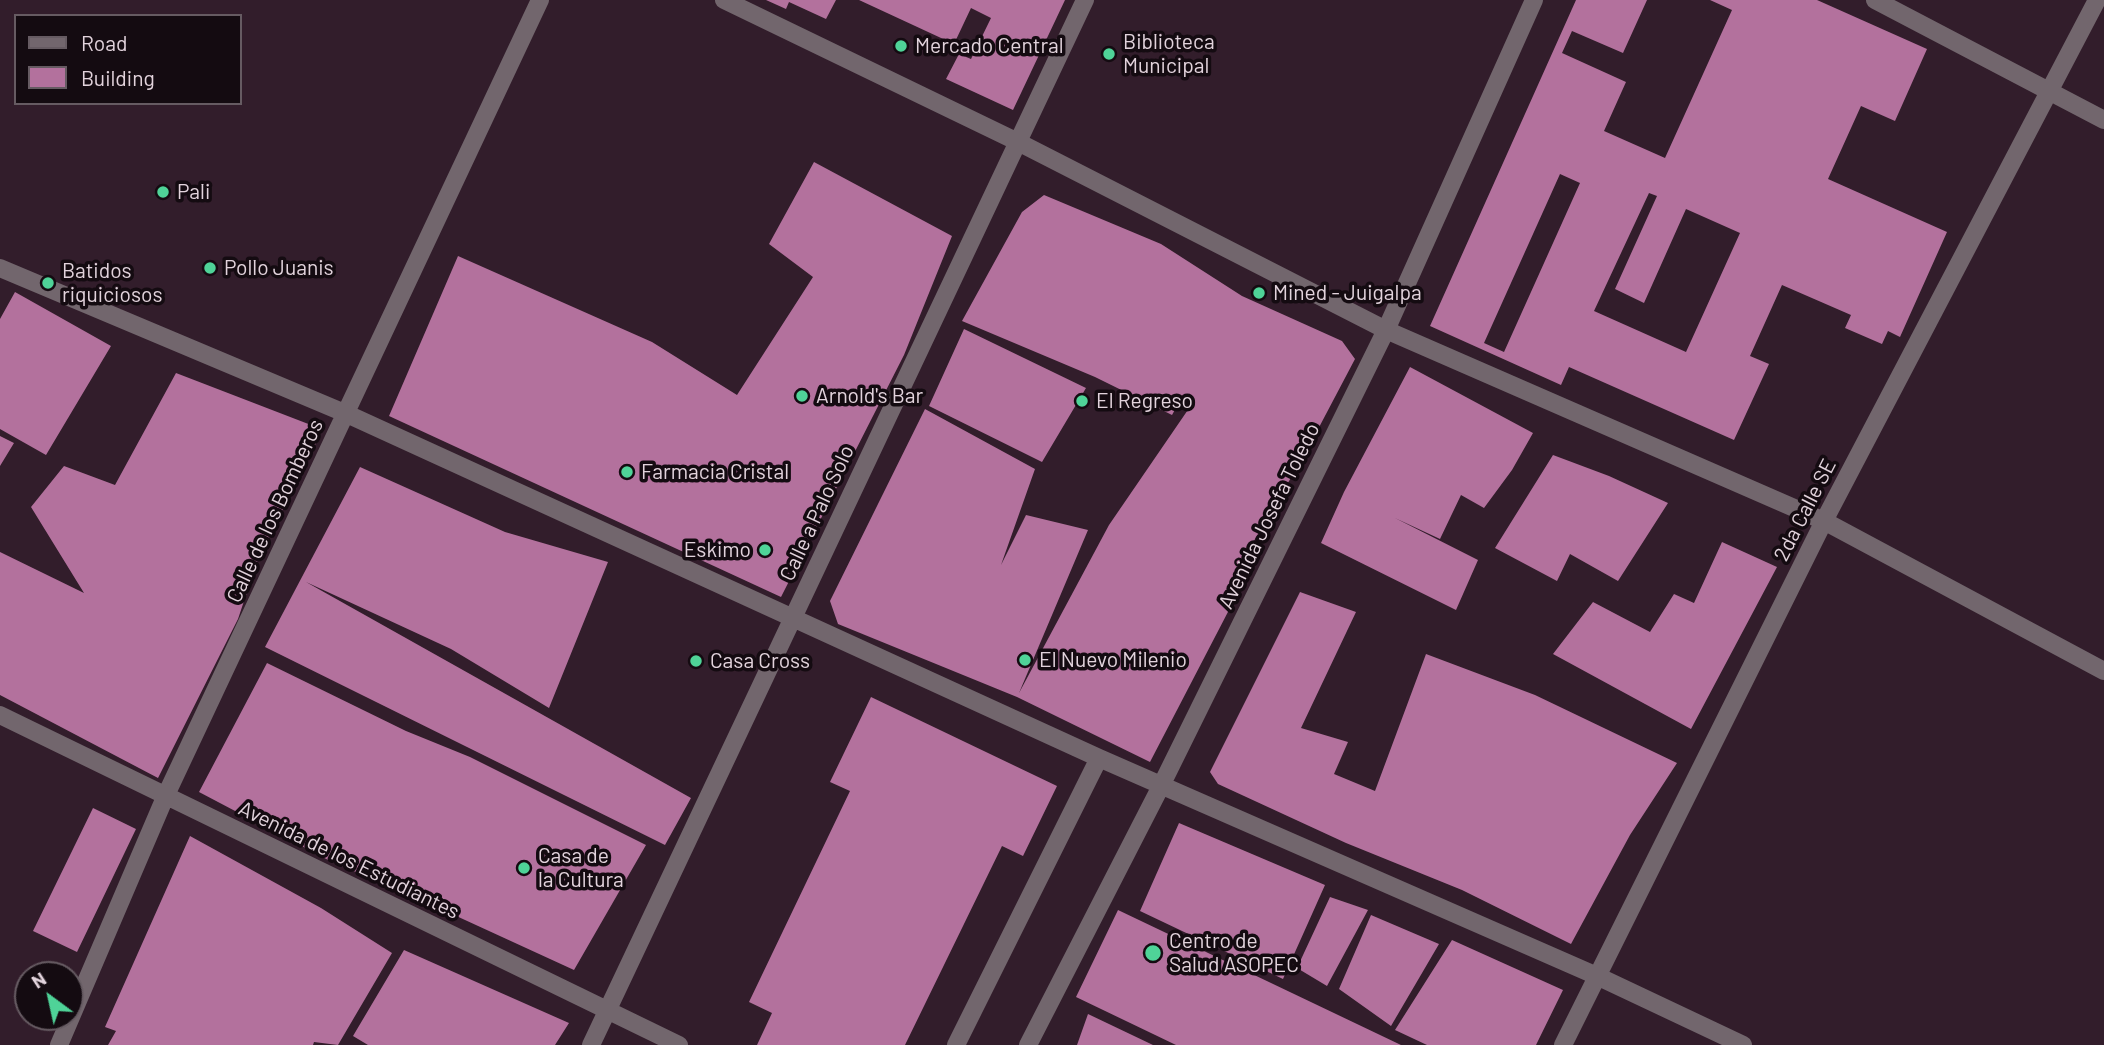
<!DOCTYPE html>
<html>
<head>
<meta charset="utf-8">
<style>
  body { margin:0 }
  #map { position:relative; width:2104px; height:1045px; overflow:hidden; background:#321d2b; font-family:Barlow,sans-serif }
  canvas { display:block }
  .legend { position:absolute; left:14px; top:14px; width:228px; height:91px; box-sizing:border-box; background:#140b11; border:2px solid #665b62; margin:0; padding:9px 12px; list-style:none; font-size:21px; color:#e2d3dc }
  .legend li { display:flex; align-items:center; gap:14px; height:35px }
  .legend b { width:35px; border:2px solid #665b62 }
  .north { position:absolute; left:14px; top:961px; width:70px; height:70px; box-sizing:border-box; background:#140b11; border:2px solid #665b62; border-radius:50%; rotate:327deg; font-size:19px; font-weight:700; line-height:28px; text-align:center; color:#e2d3dc }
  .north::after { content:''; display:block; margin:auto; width:24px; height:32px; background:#4fd398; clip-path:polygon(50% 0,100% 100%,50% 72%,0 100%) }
</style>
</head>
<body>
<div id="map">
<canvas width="2104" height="1045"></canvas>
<ul class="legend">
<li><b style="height:9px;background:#72666d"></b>Road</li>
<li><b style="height:19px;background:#b3719d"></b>Building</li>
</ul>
<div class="north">N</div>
</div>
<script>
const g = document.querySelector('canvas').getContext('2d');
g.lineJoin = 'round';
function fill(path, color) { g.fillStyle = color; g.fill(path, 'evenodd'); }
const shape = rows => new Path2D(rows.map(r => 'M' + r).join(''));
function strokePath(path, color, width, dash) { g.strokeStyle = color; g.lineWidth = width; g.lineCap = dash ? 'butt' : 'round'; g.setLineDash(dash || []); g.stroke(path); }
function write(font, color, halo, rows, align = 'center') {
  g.font = font + ' Barlow,sans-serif'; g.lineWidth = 7; g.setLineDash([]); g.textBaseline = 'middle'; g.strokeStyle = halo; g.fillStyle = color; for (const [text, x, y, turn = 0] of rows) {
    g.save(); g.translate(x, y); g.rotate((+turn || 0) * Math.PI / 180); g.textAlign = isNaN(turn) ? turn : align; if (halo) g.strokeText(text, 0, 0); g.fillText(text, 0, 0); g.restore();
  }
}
fill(shape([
  [766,0,836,0,826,19,789,2,786,9],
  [859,0,1065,0,1013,110,946,79,959,54,971,59,991,18,971,8,954,44],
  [1576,0,1647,0,1623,53,1572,31,1562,53,1626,82,1604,131,1665,158,1732,10,1710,0,1817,0,1927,49,1895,121,1861,106,1828,179,1947,232,1900,337,1888,331,1882,344,1845,328,1851,315,1782,285,1750,356,1769,364,1734,440,1569,367,1561,385,1430,326],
  [1560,174,1580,183,1504,352,1484,343],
  [1649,193,1657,196,1615,289,1644,303,1686,209,1740,233,1686,352,1594,311],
  [814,162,952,236,904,355,781,597,389,416,458,256,652,342,737,395,813,277,769,244],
  [1044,195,1161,244,1242,296,1342,341,1355,359,1306,452,1234,575,1243,583,1150,762,1017,697,838,624,830,601,925,409,1035,469,1001,565,1026,515,1088,530,1019,693,1109,525,1194,401,1182,397,1172,415,1095,377,962,321,1022,212],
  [15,292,111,346,46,455,0,429,0,319],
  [964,329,1086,388,1042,462,929,406],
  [1410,367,1533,433,1512,470,1484,508,1461,495,1440,539,1395,518,1478,560,1456,610,1321,543,1344,492],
  [176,373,311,425,318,439,257,562,238,619,158,778,0,695,0,552,84,593,31,507,64,466,115,485],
  [0,436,14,443,0,466],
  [1553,455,1609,476,1668,503,1618,581,1570,554,1557,581,1495,548],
  [360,467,505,532,608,562,549,708,451,649,306,582,691,798,665,845,265,647],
  [1722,542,1777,567,1691,729,1553,654,1593,602,1650,632,1674,594,1694,603],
  [1300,592,1356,612,1301,728,1348,742,1334,774,1375,791,1426,654,1535,695,1677,763,1630,835,1571,944,1462,890,1346,843,1218,784,1210,772],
  [267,663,406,731,470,757,646,845,574,970,404,892,332,862,199,792],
  [871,697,1057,786,1023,856,1002,846,905,1045,757,1045,772,1013,749,1002,850,791,830,782],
  [93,808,136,829,77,952,33,931],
  [1179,823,1325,885,1283,979,1140,911],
  [190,836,321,908,392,953,338,1045,314,1042,313,1045,108,1045,116,1031,105,1027],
  [1330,897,1368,910,1327,986,1297,968],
  [1118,910,1401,1045,1176,1045,1076,997],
  [1371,915,1439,944,1391,1026,1339,989],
  [1452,940,1563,990,1536,1045,1427,1045,1395,1030],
  [404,950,569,1023,555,1045,368,1045,353,1036],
  [1088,1014,1153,1045,1077,1045]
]), '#b3719d');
strokePath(shape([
  [724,0,1018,142,1386,330,1824,521,2104,671],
  [1875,0,2104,120],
  [0,268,347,414,1099,758,1597,976,1743,1045],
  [0,715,679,1045],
  [59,1045,166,795,540,0],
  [591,1045,1085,0],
  [956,1045,1099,758],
  [1028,1045,1162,784,1386,330,1534,0],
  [1563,1045,1824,521,2097,0]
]), '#72666d', 18);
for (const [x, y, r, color] of [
  [901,46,7,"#4fd398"],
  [1109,54,7,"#4fd398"],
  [163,192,7,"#4fd398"],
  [210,268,7,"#4fd398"],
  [48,283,7,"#4fd398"],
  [1259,293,7,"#4fd398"],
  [802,396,7,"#4fd398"],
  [1082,401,7,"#4fd398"],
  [627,472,7,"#4fd398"],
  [765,550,7,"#4fd398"],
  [1025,660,7,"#4fd398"],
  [696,661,7,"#4fd398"],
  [524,868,7,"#4fd398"],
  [1153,953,9,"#4fd398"]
]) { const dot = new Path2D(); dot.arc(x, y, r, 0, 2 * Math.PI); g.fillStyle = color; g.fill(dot); strokePath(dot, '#140b11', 2.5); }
write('21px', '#e2d3dc', '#140b11', [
  ["Biblioteca",1123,42],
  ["Municipal",1123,66],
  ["Mercado Central",915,46],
  ["Pali",177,192],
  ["Pollo Juanis",224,268],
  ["Batidos",62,271],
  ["riquiciosos",62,295],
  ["Mined - Juigalpa",1273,293],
  ["Arnold's Bar",816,396],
  ["El Regreso",1096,401],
  ["Farmacia Cristal",641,472],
  ["Eskimo",751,550,"right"],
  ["El Nuevo Milenio",1039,660],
  ["Casa Cross",710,661],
  ["Casa de",538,856],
  ["la Cultura",538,880],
  ["Centro de",1169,941],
  ["Salud ASOPEC",1169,965]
], 'left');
write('21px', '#e2d3dc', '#140b11', [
  ["2da Calle SE",1805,510,-63],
  ["Calle de los Bomberos",275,511,-65],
  ["Calle a Palo Solo",817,513,-65],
  ["Avenida Josefa Toledo",1269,516,-64],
  ["Avenida de los Estudiantes",349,860,26]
]);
</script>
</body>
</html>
